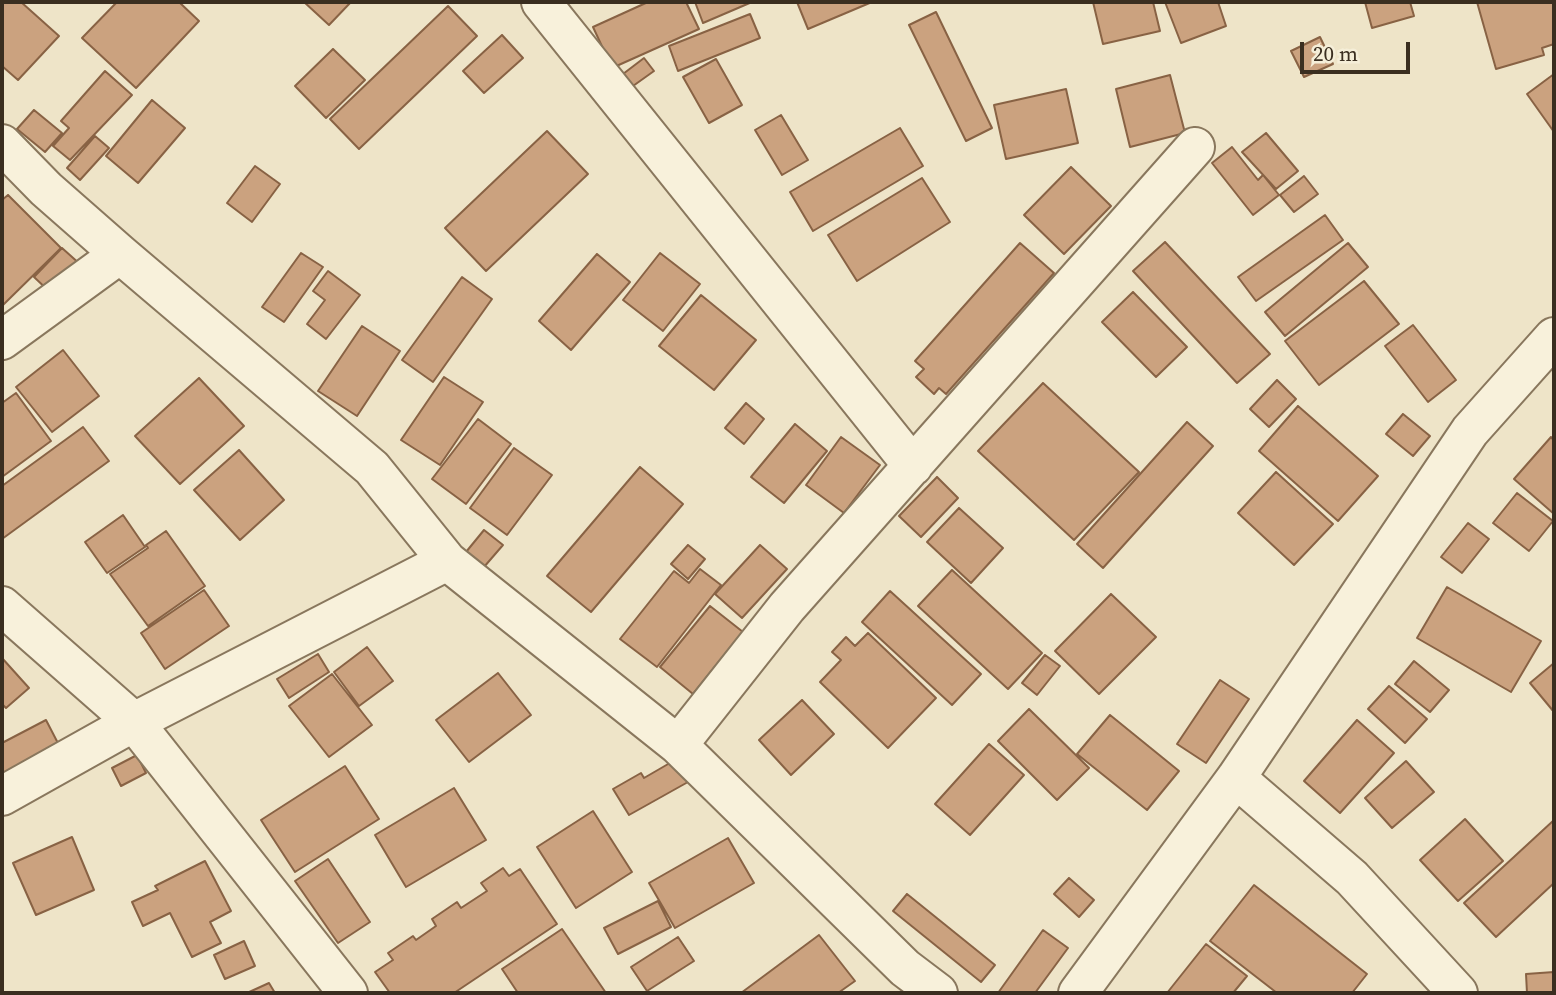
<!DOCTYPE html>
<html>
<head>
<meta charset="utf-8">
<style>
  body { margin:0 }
  #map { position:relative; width:1556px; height:995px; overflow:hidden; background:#eee4c8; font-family:"Source Serif 4",serif }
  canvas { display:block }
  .frame { position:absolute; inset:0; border:4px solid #3a2e20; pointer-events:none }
  .scale { position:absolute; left:1300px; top:42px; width:110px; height:32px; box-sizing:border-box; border:4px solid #3a2e20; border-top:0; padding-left:9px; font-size:21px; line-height:24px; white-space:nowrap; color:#3a2e20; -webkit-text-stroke:5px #f5eed8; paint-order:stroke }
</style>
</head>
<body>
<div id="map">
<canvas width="1556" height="995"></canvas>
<div class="frame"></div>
<div class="scale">20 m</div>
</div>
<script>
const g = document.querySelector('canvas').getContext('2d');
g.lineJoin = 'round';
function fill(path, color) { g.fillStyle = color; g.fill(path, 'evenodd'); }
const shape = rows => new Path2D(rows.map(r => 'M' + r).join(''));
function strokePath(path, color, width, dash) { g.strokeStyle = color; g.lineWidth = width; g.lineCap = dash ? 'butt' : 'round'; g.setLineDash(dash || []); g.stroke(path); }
const building = shape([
  [2,2,21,2,59,36,18,80,2,66,2,2],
  [117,2,179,2,199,21,136,88,82,38,117,2],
  [304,2,351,2,329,25,304,2],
  [648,2,686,2,699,29,612,68,593,27,648,2],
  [695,2,752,2,703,23,695,2],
  [797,2,872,2,808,29,797,2],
  [1093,2,1153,2,1160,31,1103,44,1093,2],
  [1165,2,1218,2,1226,26,1181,43,1165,2],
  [1365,2,1410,2,1414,16,1372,28,1365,2],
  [1477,2,1554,2,1554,44,1542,48,1544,55,1496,69,1477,2],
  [448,6,477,36,359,149,330,119,448,6],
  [936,12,992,128,966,141,909,25,936,12],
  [750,14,760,38,678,71,669,46,750,14],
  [502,35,523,58,484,93,463,71,502,35],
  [1320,37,1333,64,1304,77,1291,51,1320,37],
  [333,49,365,80,326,118,295,86,333,49],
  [644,58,654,71,633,86,623,74,644,58],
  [716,59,742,105,709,123,683,77,716,59],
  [105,71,132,95,70,160,53,146,69,128,61,121,105,71],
  [1554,74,1554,132,1527,94,1554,74],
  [1170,75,1185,133,1130,147,1116,89,1170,75],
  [1066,89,1078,143,1006,159,994,105,1066,89],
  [152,100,185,128,138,183,106,156,152,100],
  [34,110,62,133,45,152,17,129,34,110],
  [781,115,808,160,782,175,755,130,781,115],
  [900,128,923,166,813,231,790,192,900,128],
  [547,131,588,174,486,271,445,228,547,131],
  [1266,133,1298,171,1276,189,1242,152,1266,133],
  [95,136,109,148,80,180,67,168,95,136],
  [1232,147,1258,180,1263,175,1279,195,1253,215,1212,163,1232,147],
  [255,166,280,184,252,222,227,203,255,166],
  [1071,167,1111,206,1064,254,1024,215,1071,167],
  [1304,176,1318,194,1294,212,1280,195,1304,176],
  [922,178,950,222,857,281,828,235,922,178],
  [8,195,61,248,2,306,2,200,8,195],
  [1325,215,1343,240,1256,301,1238,277,1325,215],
  [1165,242,1270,354,1237,383,1133,271,1165,242],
  [1020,243,1054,273,946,394,939,388,934,394,916,377,924,369,915,361,1020,243],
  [1348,243,1368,267,1285,336,1265,312,1348,243],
  [62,248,81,265,53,295,34,277,62,248],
  [301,253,323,267,284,322,262,307,301,253],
  [660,253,700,284,663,331,623,300,660,253],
  [597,254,630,282,571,350,539,321,597,254],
  [328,271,360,295,326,339,307,324,325,300,313,291,328,271],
  [462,277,492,299,433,382,402,360,462,277],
  [1364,281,1399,324,1319,385,1285,341,1364,281],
  [1133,292,1187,347,1156,377,1102,322,1133,292],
  [701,295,756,340,714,390,659,346,701,295],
  [1413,325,1456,380,1428,402,1385,346,1413,325],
  [362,326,400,351,357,416,318,391,362,326],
  [63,350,99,396,52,432,16,387,63,350],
  [444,377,483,402,440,465,401,440,444,377],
  [199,378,244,426,180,484,135,436,199,378],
  [1277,380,1296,399,1269,427,1250,409,1277,380],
  [1043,383,1139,472,1074,540,978,451,1043,383],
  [16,393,51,441,2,477,2,403,16,393],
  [746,403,764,419,744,444,725,428,746,403],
  [1298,406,1378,476,1338,521,1259,451,1298,406],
  [1403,414,1430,436,1413,456,1386,434,1403,414],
  [478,419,511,444,466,504,432,479,478,419],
  [1187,422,1213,446,1103,568,1077,544,1187,422],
  [795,424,827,451,784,503,751,477,795,424],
  [83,427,109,461,2,539,2,486,83,427],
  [841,437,880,465,844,513,806,485,841,437],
  [1551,437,1554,441,1554,514,1514,479,1551,437],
  [514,448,552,475,507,535,470,508,514,448],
  [239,450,284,500,240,540,194,490,239,450],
  [640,467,683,504,591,612,547,576,640,467],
  [1276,472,1333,524,1294,565,1238,513,1276,472],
  [937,477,958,498,921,537,899,516,937,477],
  [1517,493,1553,521,1529,551,1493,523,1517,493],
  [959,508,1003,548,971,583,927,542,959,508],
  [123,515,145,547,107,573,85,542,123,515],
  [1468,523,1489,539,1462,573,1441,557,1468,523],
  [484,530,503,545,484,567,466,552,484,530],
  [166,531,205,586,148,626,110,574,148,548,146,545,166,531],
  [688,545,705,559,688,579,671,564,688,545],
  [760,545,787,569,742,618,715,594,760,545],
  [700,569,721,585,657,667,620,639,674,571,689,583,700,569],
  [952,570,1042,653,1008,689,918,606,952,570],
  [1447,587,1541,641,1511,692,1417,638,1447,587],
  [204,590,229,626,165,669,141,633,204,590],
  [890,591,981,674,952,705,862,622,890,591],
  [1111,594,1156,637,1099,694,1055,651,1111,594],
  [710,606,743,632,693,694,660,667,710,606],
  [868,633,936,698,888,748,820,682,841,660,832,652,846,637,855,646,868,633],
  [367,647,393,681,359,706,334,672,367,647],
  [318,654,329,672,289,698,277,679,318,654],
  [1045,655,1060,666,1037,695,1022,683,1045,655],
  [2,658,29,688,6,708,2,704,2,658],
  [1414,661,1449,690,1430,712,1395,684,1414,661],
  [1554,663,1554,712,1530,683,1554,663],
  [498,673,531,715,469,762,436,720,498,673],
  [332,674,372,725,329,757,289,706,332,674],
  [1220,680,1249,699,1206,763,1177,744,1220,680],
  [1389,686,1427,719,1405,743,1368,709,1389,686],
  [802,700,834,734,791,775,759,740,802,700],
  [1029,709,1089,768,1057,800,998,741,1029,709],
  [1110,715,1179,771,1147,810,1077,754,1110,715],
  [46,720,61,749,2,779,2,743,46,720],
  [1357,720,1394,753,1340,813,1304,781,1357,720],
  [989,744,1024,775,970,835,935,804,989,744],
  [137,755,146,773,121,786,112,768,137,755],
  [675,760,688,782,629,815,613,789,641,773,644,778,675,760],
  [1406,761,1434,792,1392,828,1365,798,1406,761],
  [345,766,379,819,295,872,261,820,345,766],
  [454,788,486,840,406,887,375,835,454,788],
  [593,811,632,872,576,908,537,847,593,811],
  [1465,819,1503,861,1458,901,1420,860,1465,819],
  [1554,820,1554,883,1496,937,1464,903,1554,820],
  [72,837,94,890,36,915,13,863,72,837],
  [728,838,754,883,675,928,649,883,728,838],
  [328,859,370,922,338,943,295,881,328,859],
  [205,861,231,911,210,922,221,943,192,957,170,913,143,926,132,902,158,890,155,886,205,861],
  [503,868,509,876,520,869,557,924,454,993,390,993,375,972,393,960,388,953,413,936,416,940,436,926,432,919,457,902,461,908,487,891,481,883,503,868],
  [1069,878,1094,900,1079,917,1054,894,1069,878],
  [1254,885,1367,974,1352,993,1277,993,1210,941,1254,885],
  [907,894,995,965,981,982,893,911,907,894],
  [658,901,671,927,618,954,604,928,658,901],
  [562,929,606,993,518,993,502,969,562,929],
  [1043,930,1068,948,1035,993,998,993,1043,930],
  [819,935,855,981,838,993,741,993,819,935],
  [678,937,694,961,647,991,631,967,678,937],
  [244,941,255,966,225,979,214,955,244,941],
  [1206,944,1247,976,1233,993,1167,993,1206,944],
  [1554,972,1554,993,1527,993,1526,974,1554,972],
  [269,983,275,993,247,993,269,983]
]);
fill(building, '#cba27f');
strokePath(building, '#886244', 2);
const minor = shape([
  [541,2,913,466],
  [2,144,46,189,120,254,372,468,447,561,678,745,905,968,938,993],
  [2,340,120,254],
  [2,606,134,722,348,993],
  [678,745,787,607,1195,147],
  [1236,778,1352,878,1458,993],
  [2,796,134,722,447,561],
  [1078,993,1236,778,1470,431,1554,337]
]);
strokePath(minor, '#89775d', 42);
strokePath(minor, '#f8f1db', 38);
</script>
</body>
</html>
